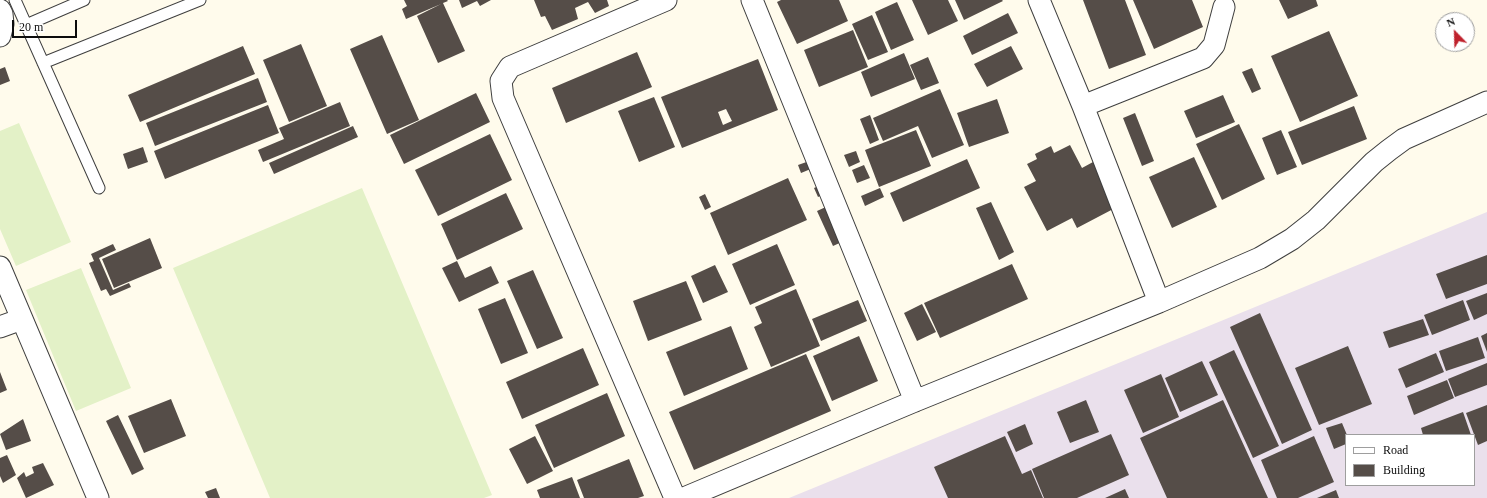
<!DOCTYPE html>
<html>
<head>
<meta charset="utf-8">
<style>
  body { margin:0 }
  #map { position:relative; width:1487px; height:498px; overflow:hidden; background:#fffbec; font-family:"Times New Roman",serif }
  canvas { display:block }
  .legend { position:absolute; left:1345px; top:434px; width:130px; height:52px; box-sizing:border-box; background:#fff; border:1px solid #9e9e9e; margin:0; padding:5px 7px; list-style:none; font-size:12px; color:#0c0c0c }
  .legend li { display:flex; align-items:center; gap:8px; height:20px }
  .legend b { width:20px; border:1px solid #9e9e9e }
  .north { position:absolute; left:1435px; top:12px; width:40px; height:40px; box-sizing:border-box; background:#fff; border:1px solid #9e9e9e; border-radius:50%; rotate:337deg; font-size:11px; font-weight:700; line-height:16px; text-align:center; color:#0c0c0c }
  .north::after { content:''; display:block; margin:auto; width:14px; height:18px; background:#bf222d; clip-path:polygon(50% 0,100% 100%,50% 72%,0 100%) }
  .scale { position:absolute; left:12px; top:20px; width:65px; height:18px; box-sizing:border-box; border:2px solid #0c0c0c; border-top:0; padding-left:5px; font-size:12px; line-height:14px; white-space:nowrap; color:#0c0c0c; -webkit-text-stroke:3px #fff; paint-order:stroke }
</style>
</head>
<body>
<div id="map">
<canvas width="1487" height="498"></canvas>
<ul class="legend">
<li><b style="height:5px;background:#fff"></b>Road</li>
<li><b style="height:11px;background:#554d48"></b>Building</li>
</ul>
<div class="north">N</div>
<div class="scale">20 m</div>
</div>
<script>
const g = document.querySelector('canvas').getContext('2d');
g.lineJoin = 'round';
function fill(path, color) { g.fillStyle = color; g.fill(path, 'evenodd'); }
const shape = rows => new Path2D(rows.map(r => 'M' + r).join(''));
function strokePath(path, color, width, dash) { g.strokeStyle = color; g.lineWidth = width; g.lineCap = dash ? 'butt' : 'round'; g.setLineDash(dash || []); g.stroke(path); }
fill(shape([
  [1487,212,1487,498,789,498],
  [1346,435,1474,435,1474,485,1346,485]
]), '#eae0ec');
fill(shape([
  [19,123,71,242,16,266,0,229,0,131],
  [362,188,492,495,484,498,270,498,173,268],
  [81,268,131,388,76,411,26,290]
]), '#e3f1c7');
fill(shape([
  [404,0,447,0,448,1,443,3,465,51,438,63,417,16,441,4,406,19,402,9,407,6],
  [459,0,491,0,480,6,477,1,462,8],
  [534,0,607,0,609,6,595,13,588,2,575,8,578,19,552,30,545,16,541,17],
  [781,0,839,0,848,21,797,44,777,2],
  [912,0,948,0,958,21,928,35],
  [955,0,1002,0,1003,1,964,20],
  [1083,0,1125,0,1146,55,1109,69],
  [1133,0,1192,0,1203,27,1154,49],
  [1279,0,1316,0,1318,6,1288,19],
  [897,2,914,40,891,50,875,12],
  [1008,13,1018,33,972,55,963,36],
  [872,15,888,52,868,60,852,24],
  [853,30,868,67,819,87,804,50],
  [1329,31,1358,96,1300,122,1271,56],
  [382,35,419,120,387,134,350,49],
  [301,44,327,106,289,122,263,60],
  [243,46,255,74,140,122,128,95],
  [1011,46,1023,69,987,87,974,64],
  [637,52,652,87,566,123,552,88],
  [904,53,915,79,871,97,861,72],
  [928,57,939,83,921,90,910,65],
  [758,59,778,110,682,148,661,97],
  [726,109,732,121,723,125,718,112],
  [5,67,10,81,0,85,0,69],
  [1252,68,1261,89,1252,93,1242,72],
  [258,78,267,102,155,146,146,123],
  [940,89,964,145,932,158,918,126,883,141,873,118],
  [476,93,490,122,404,164,390,135],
  [1223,95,1235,122,1196,138,1184,111],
  [654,97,675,147,639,162,618,111],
  [997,99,1009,133,969,147,957,113],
  [340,102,350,126,263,162,258,150,284,139,279,128],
  [268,105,279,133,165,179,154,151],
  [1354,106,1367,139,1302,165,1288,132],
  [1135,113,1154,161,1142,166,1123,118],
  [870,115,879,140,870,144,860,119],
  [1239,124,1265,179,1222,200,1196,144],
  [353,126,358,137,274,174,269,163],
  [916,130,931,166,879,187,865,150],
  [1281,130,1297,167,1277,175,1262,138],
  [490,134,512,180,438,216,415,170],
  [1070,145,1082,168,1093,162,1117,207,1077,228,1072,218,1047,231,1024,187,1036,181,1027,164,1037,159,1035,154,1051,146,1054,153],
  [143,147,148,162,128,169,123,154],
  [856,151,860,162,849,167,844,155],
  [1194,157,1217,207,1172,228,1149,177],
  [815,159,818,166,801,173,798,165],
  [967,159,980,188,903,222,890,193],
  [864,165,870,178,857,183,852,170],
  [788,178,807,220,728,255,710,213],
  [823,184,827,193,818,197,814,188],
  [880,188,884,197,865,206,861,196],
  [506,193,523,229,457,260,441,224],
  [705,194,711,207,705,210,699,197],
  [991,202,1014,252,999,260,976,208],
  [828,206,844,241,833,246,817,211],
  [150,238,162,268,114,288,102,259],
  [113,244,116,250,99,258,113,290,129,283,131,287,110,296,106,289,101,291,89,263,94,261,91,254],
  [777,244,795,285,750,305,732,264],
  [1487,255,1487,284,1446,299,1436,274],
  [457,261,465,278,491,266,499,283,459,302,442,268],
  [1012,264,1028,299,940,338,924,303],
  [715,265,728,292,703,303,691,276],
  [533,270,563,338,537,349,507,281],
  [686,281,702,320,648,341,633,301],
  [796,289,820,346,771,367,754,327,762,323,755,307],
  [1487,293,1487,314,1474,320,1466,301],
  [505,298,528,353,501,364,478,309],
  [858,300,867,321,821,341,812,319],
  [1463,300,1470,320,1432,335,1424,315],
  [922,304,936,332,917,341,904,313],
  [1260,313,1312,430,1282,444,1230,327],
  [1423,319,1429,335,1389,348,1383,332],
  [731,326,748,369,684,396,666,352],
  [1487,333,1487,352,1481,336],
  [859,336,878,381,832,401,813,356],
  [1478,337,1485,358,1446,371,1439,351],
  [1348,346,1372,404,1319,425,1295,368],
  [583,348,599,385,522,419,506,382],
  [1234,350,1279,446,1253,458,1209,362],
  [1436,353,1444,372,1406,388,1398,369],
  [806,354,831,411,694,470,669,412],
  [1202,361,1218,395,1180,412,1165,378],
  [1487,363,1487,385,1455,397,1448,379],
  [0,372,7,390,0,393],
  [1161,374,1179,417,1143,433,1124,390],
  [1447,380,1454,398,1414,415,1407,396],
  [607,393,625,436,554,468,535,425],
  [171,399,186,436,144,453,128,416],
  [1086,400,1099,432,1070,443,1057,412],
  [1223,400,1268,498,1167,498,1140,438],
  [1487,405,1487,441,1478,445,1466,413],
  [1463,412,1471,435,1423,435,1421,428],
  [118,415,144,469,132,475,106,421],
  [23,419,31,441,6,450,0,434],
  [1342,423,1347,435,1346,435,1346,444,1334,449,1326,428],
  [1025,424,1033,444,1016,452,1007,432],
  [1111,434,1129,475,1077,498,1044,498,1032,469],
  [535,436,553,471,527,484,509,449],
  [1005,436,1022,474,1031,470,1043,498,948,498,934,467],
  [1314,436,1334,482,1298,498,1277,498,1261,460],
  [7,455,16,475,3,483,0,476,0,458],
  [629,459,644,496,638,498,584,498,577,480],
  [43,463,54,485,26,498,17,478,24,472,26,477,34,473,32,467],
  [572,477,580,498,540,498,537,490],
  [216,488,220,498,208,498,205,492],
  [1125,489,1129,498,1105,498],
  [1336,490,1339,498,1317,498]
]), '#554d48');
const service = shape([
  [15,0,99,188],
  [26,25,84,0],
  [43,63,200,0]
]);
const minor = shape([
  [666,0,510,67,501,81,503,98,675,498],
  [752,0,915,401],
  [1039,0,1083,106,1159,302],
  [0,10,2,14,3,24,0,36],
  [1083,106,1203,58,1214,45,1224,7],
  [0,267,98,498],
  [0,327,22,319],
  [684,498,915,401,1159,302,1260,258,1292,239,1316,220,1374,162,1389,150,1404,139,1487,102]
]);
strokePath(service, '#3f3f3f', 13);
strokePath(minor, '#3f3f3f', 23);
strokePath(service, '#fff', 11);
strokePath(minor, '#fff', 21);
</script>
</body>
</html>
